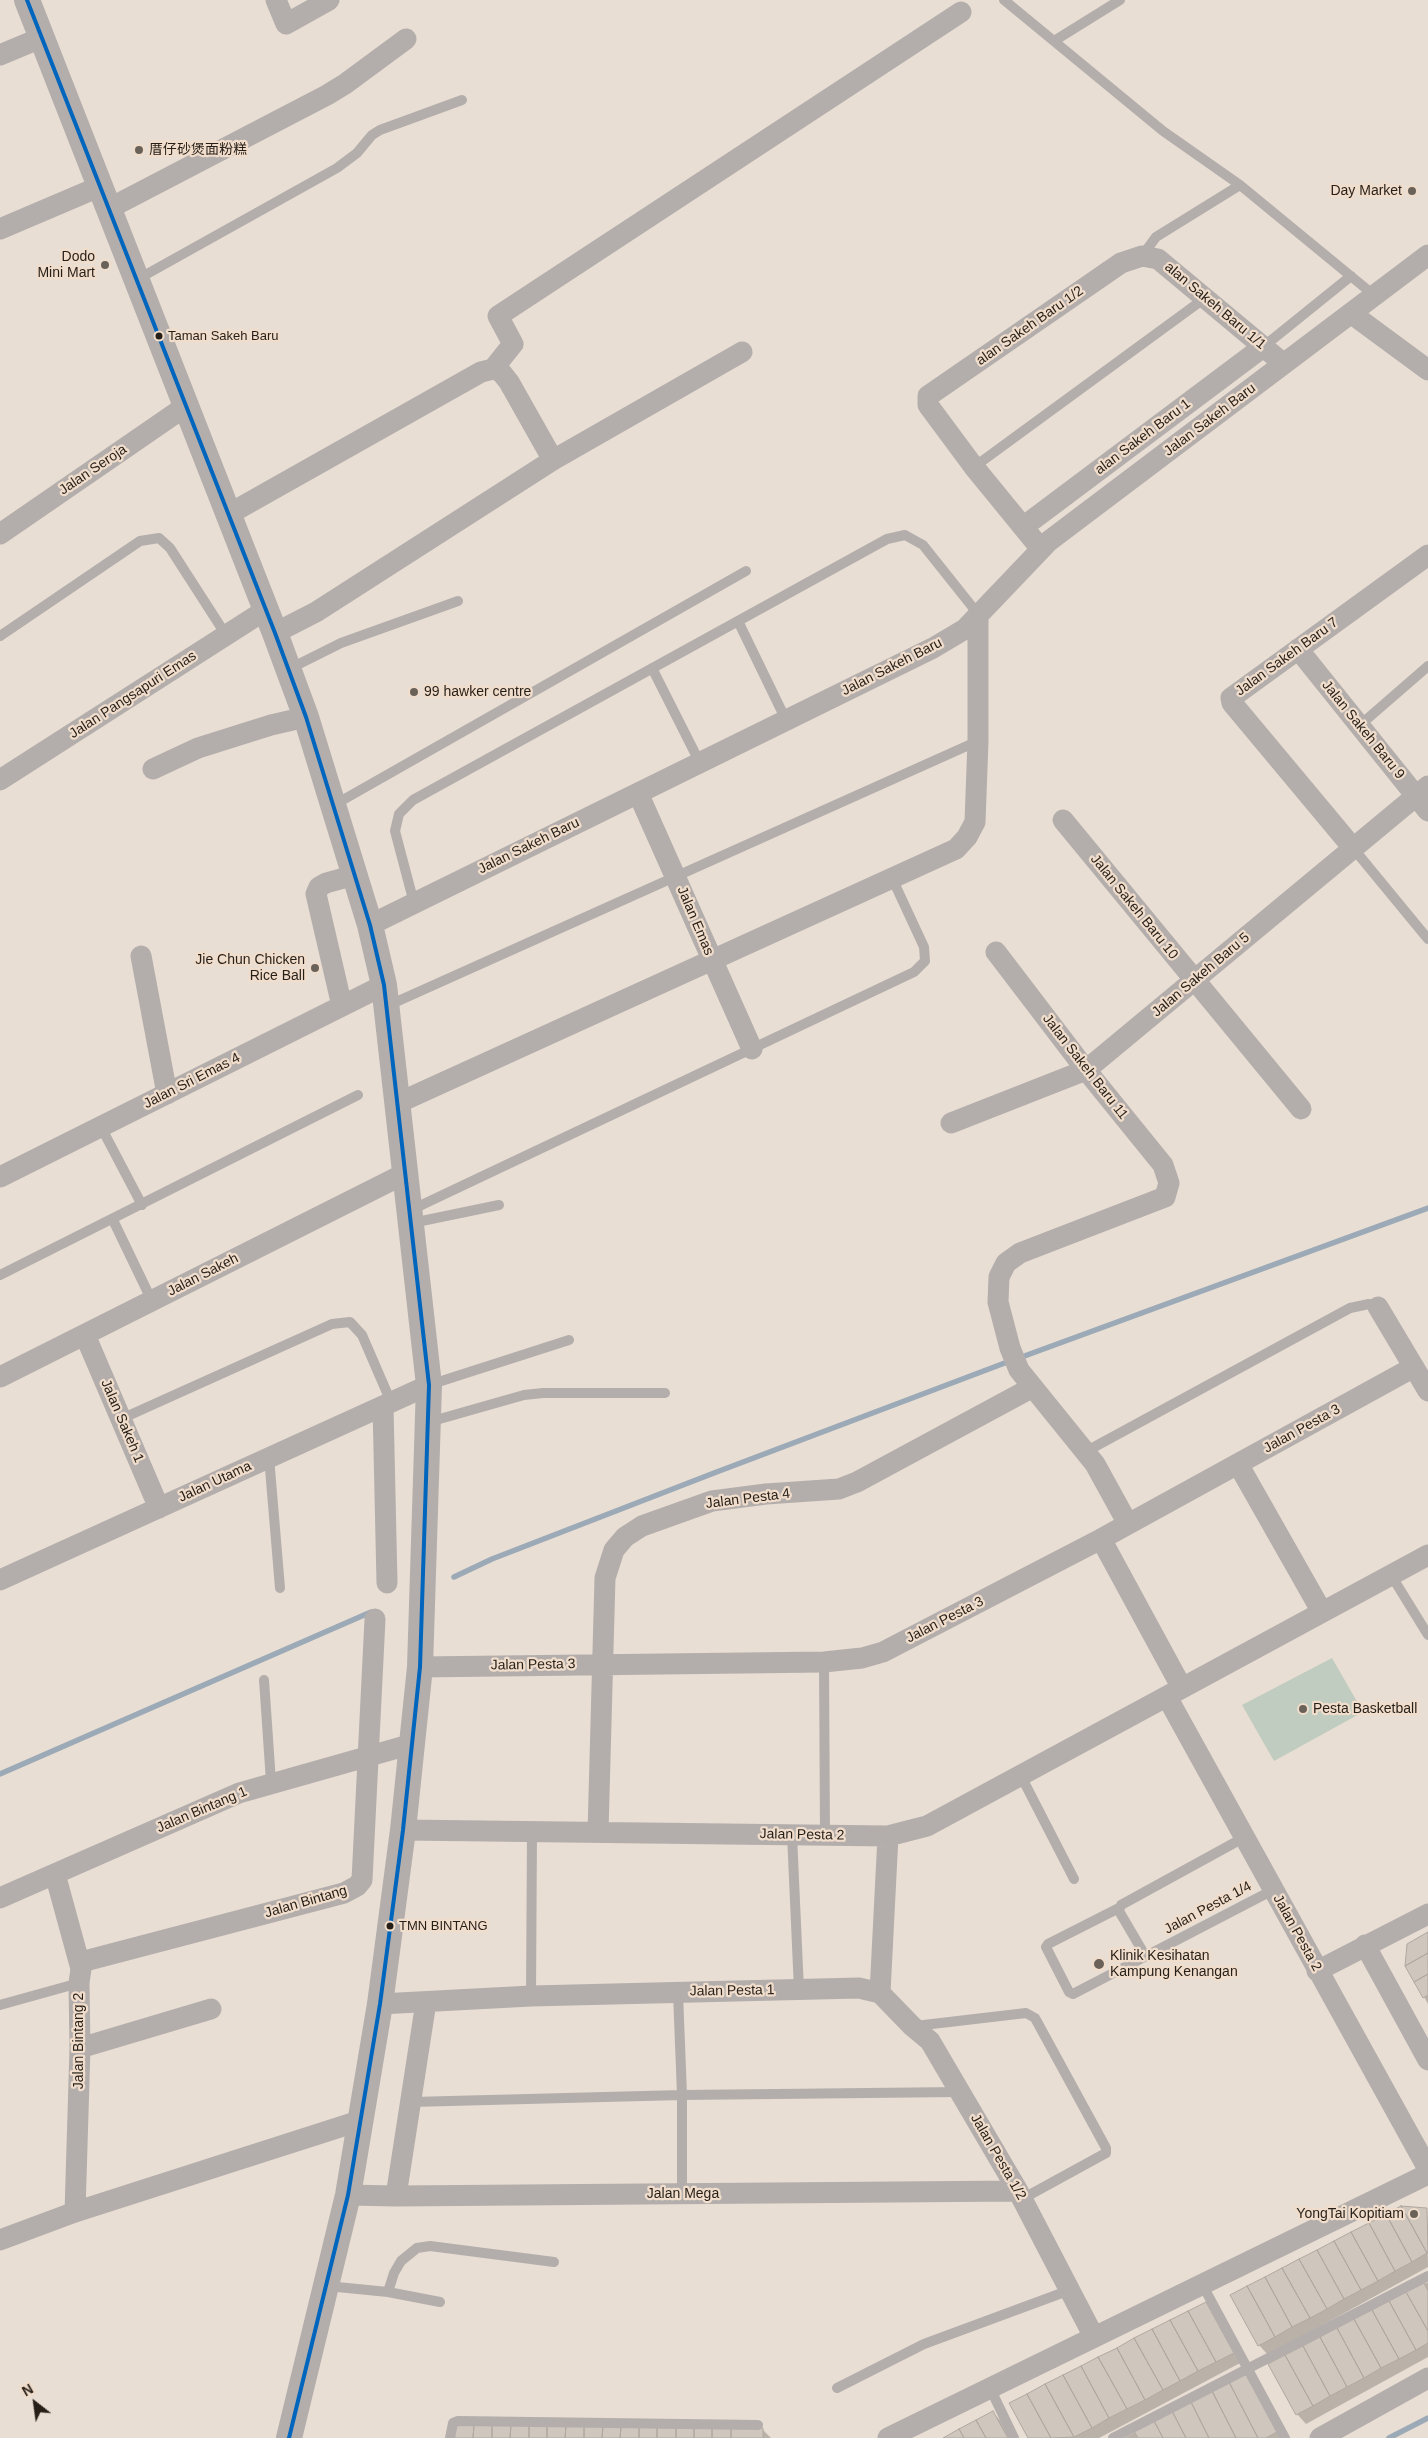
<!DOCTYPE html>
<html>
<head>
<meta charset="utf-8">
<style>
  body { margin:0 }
  #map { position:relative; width:1428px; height:2438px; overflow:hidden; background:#e9ded3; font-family:Arial,sans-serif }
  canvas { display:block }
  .north { position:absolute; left:10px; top:2378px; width:50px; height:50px; -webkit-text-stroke:4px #f1ddcb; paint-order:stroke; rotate:330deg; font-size:14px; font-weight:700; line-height:20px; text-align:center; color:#261f18 }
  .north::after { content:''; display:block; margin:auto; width:18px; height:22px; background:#261f18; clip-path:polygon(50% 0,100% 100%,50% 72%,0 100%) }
</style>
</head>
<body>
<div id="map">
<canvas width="1428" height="2438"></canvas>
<div class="north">N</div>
</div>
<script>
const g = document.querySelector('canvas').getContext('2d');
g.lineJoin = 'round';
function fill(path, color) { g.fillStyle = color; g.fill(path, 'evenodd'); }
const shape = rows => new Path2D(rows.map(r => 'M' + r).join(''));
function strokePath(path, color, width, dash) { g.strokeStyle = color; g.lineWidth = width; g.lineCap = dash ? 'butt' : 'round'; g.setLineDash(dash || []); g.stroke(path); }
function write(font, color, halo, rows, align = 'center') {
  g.font = font + ' Arial,"Noto Sans SC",sans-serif'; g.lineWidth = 4.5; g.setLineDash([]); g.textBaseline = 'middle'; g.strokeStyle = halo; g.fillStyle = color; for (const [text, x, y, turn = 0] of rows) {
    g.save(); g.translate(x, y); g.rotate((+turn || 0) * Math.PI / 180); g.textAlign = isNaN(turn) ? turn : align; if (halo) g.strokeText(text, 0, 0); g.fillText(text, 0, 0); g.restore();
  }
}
fill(shape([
  [1332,1658,1363,1712,1274,1761,1242,1705]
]), '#bfccbf');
fill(shape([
  [1428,1934,1428,2004,1407,1966],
  [1427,2210,1428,2267,1268,2355,1259,2345],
  [1428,2282,1428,2357,1306,2424,1297,2414,1270,2364],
  [1206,2303,1242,2362,1099,2438,1030,2438],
  [1246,2375,1283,2438,1124,2438],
  [993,2413,1002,2422,1011,2438,945,2438],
  [763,2430,771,2438,453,2438]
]), '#0003');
strokePath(shape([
  [1019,1358,1428,1208],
  [454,1577,492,1559,714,1473,1010,1361],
  [0,1774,371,1612],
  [1389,2438,1428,2418]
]), '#9caab7', 5.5);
const building = shape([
  [1428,1932,1428,1953,1405,1966,1407,1944,1428,1932],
  [1428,1953,1428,1974,1414,1982,1405,1966,1428,1953],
  [1428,1974,1428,1995,1423,1998,1414,1982,1428,1974],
  [1401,2206,1427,2208,1428,2253,1427,2253,1401,2206],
  [1401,2206,1427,2253,1412,2262,1386,2214,1401,2206],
  [1386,2214,1412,2262,1395,2271,1369,2223,1386,2214],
  [1369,2223,1395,2271,1378,2281,1351,2232,1369,2223],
  [1351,2232,1378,2281,1361,2290,1334,2241,1351,2232],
  [1334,2241,1361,2290,1344,2299,1317,2250,1334,2241],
  [1317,2250,1344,2299,1327,2309,1299,2259,1317,2250],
  [1299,2259,1327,2309,1310,2318,1282,2268,1299,2259],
  [1282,2268,1310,2318,1292,2327,1265,2277,1282,2268],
  [1265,2277,1292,2327,1275,2337,1247,2286,1265,2277],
  [1424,2283,1428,2291,1428,2331,1406,2292,1424,2283],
  [1247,2286,1275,2337,1258,2346,1230,2295,1247,2286],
  [1406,2292,1428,2331,1428,2343,1416,2350,1389,2301,1406,2292],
  [1389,2301,1416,2350,1399,2359,1372,2310,1389,2301],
  [1206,2302,1234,2353,1216,2362,1188,2311,1206,2302],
  [1372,2310,1399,2359,1381,2368,1354,2319,1372,2310],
  [1188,2311,1216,2362,1198,2371,1170,2320,1188,2311],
  [1354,2319,1381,2368,1364,2378,1337,2328,1354,2319],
  [1170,2320,1198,2371,1180,2381,1152,2329,1170,2320],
  [1337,2328,1364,2378,1347,2387,1320,2337,1337,2328],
  [1152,2329,1180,2381,1163,2390,1134,2338,1152,2329],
  [1320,2337,1347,2387,1330,2396,1303,2346,1320,2337],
  [1134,2338,1163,2390,1145,2400,1117,2348,1134,2338],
  [1303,2346,1330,2396,1313,2406,1285,2355,1303,2346],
  [1117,2348,1145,2400,1127,2409,1098,2357,1117,2348],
  [1285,2355,1313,2406,1296,2415,1268,2364,1285,2355],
  [1098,2357,1127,2409,1109,2418,1081,2366,1098,2357],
  [1081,2366,1109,2418,1092,2428,1063,2375,1081,2366],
  [1246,2373,1277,2432,1266,2438,1258,2438,1229,2382,1246,2373],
  [1063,2375,1092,2428,1074,2437,1045,2384,1063,2375],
  [1229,2382,1258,2438,1236,2438,1212,2391,1229,2382],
  [1045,2384,1074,2437,1051,2438,1027,2394,1045,2384],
  [1212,2391,1236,2438,1209,2438,1191,2402,1212,2391],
  [1027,2394,1051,2438,1028,2438,1009,2403,1027,2394],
  [1191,2402,1209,2438,1186,2438,1172,2411,1191,2402],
  [993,2411,1008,2438,986,2438,976,2420,993,2411],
  [1172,2411,1186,2438,1163,2438,1154,2421,1172,2411],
  [976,2420,986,2438,964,2438,959,2429,976,2420],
  [1154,2421,1163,2438,1138,2438,1134,2431,1154,2421],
  [454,2425,474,2425,473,2438,452,2438,454,2425],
  [474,2425,492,2425,492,2438,473,2438,474,2425],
  [492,2425,511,2425,510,2438,492,2438,492,2425],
  [511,2425,529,2425,529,2438,510,2438,511,2425],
  [529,2425,547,2426,547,2438,529,2438,529,2425],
  [547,2426,566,2426,565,2438,547,2438,547,2426],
  [566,2426,584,2426,584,2438,565,2438,566,2426],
  [584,2426,603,2426,602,2438,584,2438,584,2426],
  [603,2426,621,2427,620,2438,602,2438,603,2426],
  [621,2427,639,2427,639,2438,620,2438,621,2427],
  [639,2427,657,2427,657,2438,639,2438,639,2427],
  [657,2427,676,2427,676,2438,657,2438,657,2427],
  [676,2427,694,2427,694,2438,676,2438,676,2427],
  [694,2427,712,2428,712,2438,694,2438,694,2427],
  [712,2428,731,2428,731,2438,712,2438,712,2428],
  [731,2428,763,2428,763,2438,731,2438,731,2428],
  [959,2429,964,2438,943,2438,959,2429]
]);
fill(building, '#cfc6be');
strokePath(building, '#b0a8a0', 1);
strokePath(shape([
  [1004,0,1163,131,1240,185,1375,296],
  [1054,41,1120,0],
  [1142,256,1156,237,1240,185],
  [138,279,337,168,357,153,372,135,380,130,462,100],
  [1263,347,1351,276],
  [974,467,1205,298],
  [738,621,786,720],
  [0,636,140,541,159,538,170,548,226,635],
  [652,668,700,763],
  [289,669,341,643,458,601],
  [1359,726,1428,666],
  [334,805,746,571],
  [1353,848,1428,939],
  [414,903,395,831,399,814,413,800,887,539,905,535,923,545,978,614],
  [387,1006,978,741],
  [101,1127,142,1205],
  [411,1210,914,972,925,961,924,947,892,878],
  [113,1220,152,1301],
  [412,1223,499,1205],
  [0,1275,358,1095],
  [429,1385,569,1340],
  [121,1419,332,1324,350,1322,362,1335,391,1402],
  [429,1422,524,1395,543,1393,665,1393],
  [1085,1452,1350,1308,1369,1304,1378,1307],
  [269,1457,280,1588],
  [1391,1575,1428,1635],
  [824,1662,825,1835],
  [264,1680,271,1782],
  [1021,1776,1074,1879],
  [792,1835,799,1990],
  [1119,1908,1048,1944,1046,1947,1069,1992,1073,1994,1273,1890],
  [1146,1957,1119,1911,1121,1905,1245,1837],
  [678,1993,682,2095,682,2194],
  [531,1996,532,1831],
  [0,2005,79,1983],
  [915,2026,1026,2013,1035,2018,1106,2148,1106,2153,1022,2199],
  [411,2102,682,2095,960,2092],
  [1202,2284,1285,2438],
  [327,2286,388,2292,440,2302],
  [388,2292,394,2273,401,2261,417,2248,430,2246,554,2262],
  [837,2388,924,2344,1070,2290],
  [990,2388,1014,2438],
  [450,2438,453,2423,458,2421,758,2425],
  [1113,2438,1428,2276]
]), '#b3aeac', 10);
strokePath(shape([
  [276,0,286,24,329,0],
  [0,55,43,37],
  [110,208,327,95,345,84,406,39],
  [0,229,101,186],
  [1352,314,1428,370],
  [493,369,513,344,498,316,961,12],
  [229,514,481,372,493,369,501,372,509,382,553,460],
  [1023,527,1263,347],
  [0,534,186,406],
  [1041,549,974,467,928,405,928,396,1121,263,1142,256,1158,259,1284,364],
  [275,633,316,612,553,460,742,352],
  [1298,649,1428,811],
  [153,769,198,748,271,725,306,717],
  [0,780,267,609],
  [638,793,752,1049],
  [1063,820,1301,1109],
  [1353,848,1232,703,1231,698,1428,555],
  [370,925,933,648,965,629,1049,541,1428,255],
  [996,952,1086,1070,1163,1165,1169,1183,1165,1197,1020,1253,1006,1263,999,1277,998,1302,1010,1348,1019,1370,1095,1464,1128,1524],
  [141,956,167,1094],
  [342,1006,316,894,319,887,326,883,355,875],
  [398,1103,956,849,967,837,975,822,978,741,978,614],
  [951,1123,1086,1070,1428,786],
  [0,1177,384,985],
  [1378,1307,1428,1391],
  [85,1335,159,1508],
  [0,1377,406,1173],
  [383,1406,387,1583],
  [1238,1464,1322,1612],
  [1101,1539,1182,1688],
  [0,1580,429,1385],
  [420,1667,824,1662,862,1658,883,1652,1101,1539,1414,1367],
  [1167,1697,1428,2169],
  [403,1830,888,1836,927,1826,1428,1555],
  [598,1832,605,1578,614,1550,625,1537,642,1526,712,1501,766,1494,839,1489,857,1482,1033,1387],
  [55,1874,81,1969,79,1983,80,2048,75,2212],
  [0,1898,239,1793,412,1744],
  [1365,1945,1428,2060],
  [81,1962,344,1893,357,1886,362,1880,375,1619],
  [1317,1971,1428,1914],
  [880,1993,912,2026,930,2041,1018,2191,1094,2337],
  [880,1993,888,1836],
  [380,2004,531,1996,859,1988,880,1993],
  [80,2048,211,2009],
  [348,2195,396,2196,1018,2191],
  [396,2196,426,2002],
  [0,2240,75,2212,362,2120],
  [888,2438,1428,2174],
  [1320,2438,1428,2378]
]), '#b3aeac', 21);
strokePath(shape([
  [27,0,275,633,306,717,370,925,384,985,429,1385,420,1667,403,1830,380,2004,348,2195,289,2438]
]), '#b3aeac', 26);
strokePath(shape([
  [27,0,275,633,306,717,370,925,384,985,429,1385,420,1667,403,1830,380,2004,348,2195,289,2438]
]), '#0065bd', 4);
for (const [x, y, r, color] of [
  [139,150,5,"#6a6259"],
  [1412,191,5,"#6a6259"],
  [105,265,5,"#6a6259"],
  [159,336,4.5,"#261f18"],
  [414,692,5,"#6a6259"],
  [315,968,5,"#6a6259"],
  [1303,1709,5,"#6a6259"],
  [390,1926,4.5,"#261f18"],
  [1099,1964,6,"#6a6259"],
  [1414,2214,5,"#6a6259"]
]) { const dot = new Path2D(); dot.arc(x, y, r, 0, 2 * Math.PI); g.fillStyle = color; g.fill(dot); strokePath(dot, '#f1ddcb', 2); }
write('13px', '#261f18', '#f1ddcb', [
  ["Taman Sakeh Baru",168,336],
  ["TMN BINTANG",399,1926]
], 'left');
write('14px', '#261f18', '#f1ddcb', [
  ["厝仔砂煲面粉糕",149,150],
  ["Day Market",1402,191,"right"],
  ["Dodo",95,257,"right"],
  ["Mini Mart",95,273,"right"],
  ["99 hawker centre",424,692],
  ["Jie Chun Chicken",305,960,"right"],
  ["Rice Ball",305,976,"right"],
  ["Pesta Basketball",1313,1709],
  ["Klinik Kesihatan",1110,1956],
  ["Kampung Kenangan",1110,1972],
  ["YongTai Kopitiam",1404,2214,"right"]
], 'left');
write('14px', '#261f18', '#f1ddcb', [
  ["alan Sakeh Baru 1/1",1215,306,40],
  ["alan Sakeh Baru 1/2",1030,326,-35],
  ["Jalan Sakeh Baru",1210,420,-37],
  ["alan Sakeh Baru 1",1143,437,-37],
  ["Jalan Seroja",93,470,-34],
  ["Jalan Sakeh Baru 7",1287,657,-36],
  ["Jalan Sakeh Baru",892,667,-27],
  ["Jalan Pangsapuri Emas",133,695,-33],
  ["Jalan Sakeh Baru 9",1363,730,51],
  ["Jalan Sakeh Baru",529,846,-26],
  ["Jalan Sakeh Baru 10",1134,907,51],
  ["Jalan Emas",695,921,67],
  ["Jalan Sakeh Baru 5",1201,975,-40],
  ["Jalan Sakeh Baru 11",1085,1067,52],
  ["Jalan Sri Emas 4",192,1081,-27],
  ["Jalan Sakeh",203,1275,-27],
  ["Jalan Sakeh 1",122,1421,67],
  ["Jalan Pesta 3",1302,1429,-29],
  ["Jalan Utama",215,1482,-25],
  ["Jalan Pesta 4",748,1499,-7],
  ["Jalan Pesta 3",945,1620,-27],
  ["Jalan Pesta 3",533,1665,-1],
  ["Jalan Bintang 1",202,1810,-23],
  ["Jalan Pesta 2",802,1835,1],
  ["Jalan Bintang",306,1902,-16],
  ["Jalan Pesta 1/4",1208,1908,-28],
  ["Jalan Pesta 2",1297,1933,61],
  ["Jalan Pesta 1",732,1991,-1],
  ["Jalan Bintang 2",79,2041,-90],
  ["Jalan Pesta 1/2",998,2157,60],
  ["Jalan Mega",683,2194]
]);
</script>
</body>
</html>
